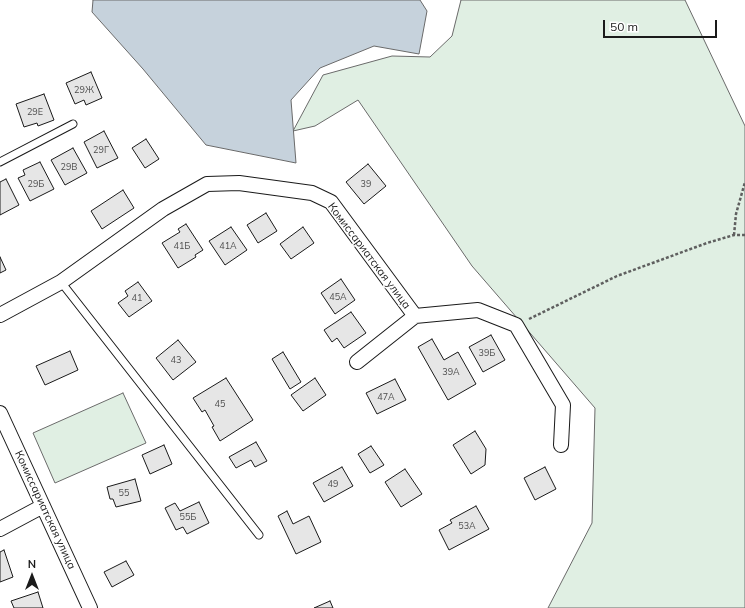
<!DOCTYPE html>
<html>
<head>
<meta charset="utf-8">
<style>
  body { margin:0 }
  #map { position:relative; width:745px; height:608px; overflow:hidden; background:#fff; font-family:Mulish,sans-serif }
  canvas { display:block }
  .north { position:absolute; left:12px; top:556px; width:40px; height:40px; -webkit-text-stroke:3px #fff; paint-order:stroke; rotate:0deg; font-size:11px; font-weight:700; line-height:16px; text-align:center; color:#1a1a1a }
  .north::after { content:''; display:block; margin:auto; width:14px; height:18px; background:#1a1a1a; clip-path:polygon(50% 0,100% 100%,50% 72%,0 100%) }
  .scale { position:absolute; left:603px; top:20px; width:114px; height:18px; box-sizing:border-box; border:2px solid #1a1a1a; border-top:0; padding-left:5px; font-size:12px; line-height:14px; white-space:nowrap; color:#1a1a1a; -webkit-text-stroke:3px #fff; paint-order:stroke }
</style>
</head>
<body>
<div id="map">
<canvas width="745" height="608"></canvas>
<div class="north">N</div>
<div class="scale">50 m</div>
</div>
<script>
const g = document.querySelector('canvas').getContext('2d');
g.lineJoin = 'round';
function fill(path, color) { g.fillStyle = color; g.fill(path, 'evenodd'); }
const shape = rows => new Path2D(rows.map(r => 'M' + r).join(''));
function strokePath(path, color, width, dash) { g.strokeStyle = color; g.lineWidth = width; g.lineCap = dash ? 'butt' : 'round'; g.setLineDash(dash || []); g.stroke(path); }
function write(font, color, halo, rows, align = 'center') {
  g.font = font + ' Mulish,sans-serif'; g.lineWidth = 3; g.setLineDash([]); g.textBaseline = 'middle'; g.strokeStyle = halo; g.fillStyle = color; for (const [text, x, y, turn = 0] of rows) {
    g.save(); g.translate(x, y); g.rotate((+turn || 0) * Math.PI / 180); g.textAlign = isNaN(turn) ? turn : align; if (halo) g.strokeText(text, 0, 0); g.fillText(text, 0, 0); g.restore();
  }
}
const green = shape([
  [461,0,685,0,745,126,745,608,548,608,592,523,595,408,472,266,358,100,315,126,293,131,323,75,392,56,430,57,452,36,461,0],
  [123,393,146,443,55,483,33,433,123,393]
]);
fill(green, '#e0efe3');
strokePath(green, '#6a6a6a', 1);
const water = shape([
  [93,0,420,0,427,11,419,54,374,46,320,68,291,100,296,163,206,145,143,69,92,12,93,0]
]);
fill(water, '#c6d2dc');
strokePath(water, '#6a6a6a', 1);
const building = shape([
  [91,72,102,98,86,105,84,100,75,104,66,83,91,72],
  [44,94,54,120,38,126,37,123,24,127,16,104,44,94],
  [104,131,118,158,97,168,84,142,104,131],
  [146,139,159,159,145,168,132,148,146,139],
  [73,148,87,173,65,185,51,160,73,148],
  [40,162,54,189,30,201,18,178,25,175,23,170,40,162],
  [368,164,386,186,364,204,346,182,368,164],
  [6,179,19,205,0,215,0,182,6,179],
  [123,190,134,208,102,229,91,211,123,190],
  [266,213,277,231,258,243,247,225,266,213],
  [186,224,203,250,195,255,196,257,178,268,162,243,180,232,178,229,186,224],
  [231,227,247,250,225,265,209,241,231,227],
  [303,227,314,243,291,259,280,244,303,227],
  [0,257,6,270,0,273,0,257],
  [341,279,355,300,335,314,321,293,341,279],
  [138,282,152,301,129,317,118,303,128,296,125,291,138,282],
  [351,312,366,333,344,348,337,338,332,342,324,330,351,312],
  [491,335,505,360,483,372,469,347,491,335],
  [432,339,444,360,458,352,476,384,448,400,418,347,432,339],
  [178,340,196,362,173,380,156,358,178,340],
  [70,351,78,370,45,385,36,366,70,351],
  [283,352,301,382,290,389,272,359,283,352],
  [226,378,253,420,220,441,212,427,214,426,205,410,202,412,193,398,226,378],
  [315,378,326,395,303,411,291,395,315,378],
  [395,379,406,400,377,414,366,393,395,379],
  [475,431,486,449,485,465,471,474,453,445,475,431],
  [256,442,267,461,255,467,251,460,236,468,229,457,256,442],
  [164,445,172,464,150,474,142,455,164,445],
  [371,446,384,465,370,473,358,454,371,446],
  [342,467,353,486,324,502,313,483,342,467],
  [545,467,556,489,535,500,524,478,545,467],
  [405,469,422,494,401,507,385,482,405,469],
  [135,479,141,501,116,507,113,499,110,499,107,487,135,479],
  [199,502,209,523,187,534,183,527,176,530,165,508,175,503,180,511,199,502],
  [476,506,489,529,449,550,439,530,452,523,450,520,476,506],
  [287,511,293,524,309,516,321,542,296,554,278,516,287,511],
  [4,550,13,577,0,582,0,552,4,550],
  [126,561,134,575,112,587,104,572,126,561],
  [38,592,43,608,14,608,11,601,38,592],
  [330,601,333,608,314,608,330,601]
]);
fill(building, '#e6e6e6');
strokePath(building, '#1a1a1a', 1);
const lane = shape([
  [0,162,73,124],
  [61,282,259,535]
]);
const street = shape([
  [0,315,61,282,163,209,207,184,239,183,312,193,331,202,415,316,357,362],
  [415,316,478,310,516,325,563,405,561,445],
  [0,413,90,608],
  [0,529,43,506]
]);
strokePath(lane, '#1a1a1a', 9);
strokePath(street, '#1a1a1a', 16);
strokePath(shape([
  [734,235,736,214,745,182],
  [529,319,617,276,707,243,734,235,745,235]
]), '#5f5f5f', 2.5, [3, 2]);
strokePath(lane, '#fff', 7);
strokePath(street, '#fff', 14);
write('9px', '#4d4d4d', null, [
  ["29Ж",84,90],
  ["29Е",35,112],
  ["29Г",101,150],
  ["29В",69,167],
  ["29Б",36,184],
  ["39",366,184],
  ["41Б",182,246],
  ["41А",228,246],
  ["45А",338,297],
  ["41",137,298],
  ["39Б",487,353],
  ["43",176,360],
  ["39А",451,372],
  ["47А",386,397],
  ["45",220,404],
  ["49",333,484],
  ["55",124,493],
  ["55Б",188,517],
  ["53А",467,526]
]);
write('11px', '#1a1a1a', '#fff', [
  ["Комиссариатская улица",369,256,53],
  ["Комиссариатская улица",45,510,65]
]);
</script>
</body>
</html>
